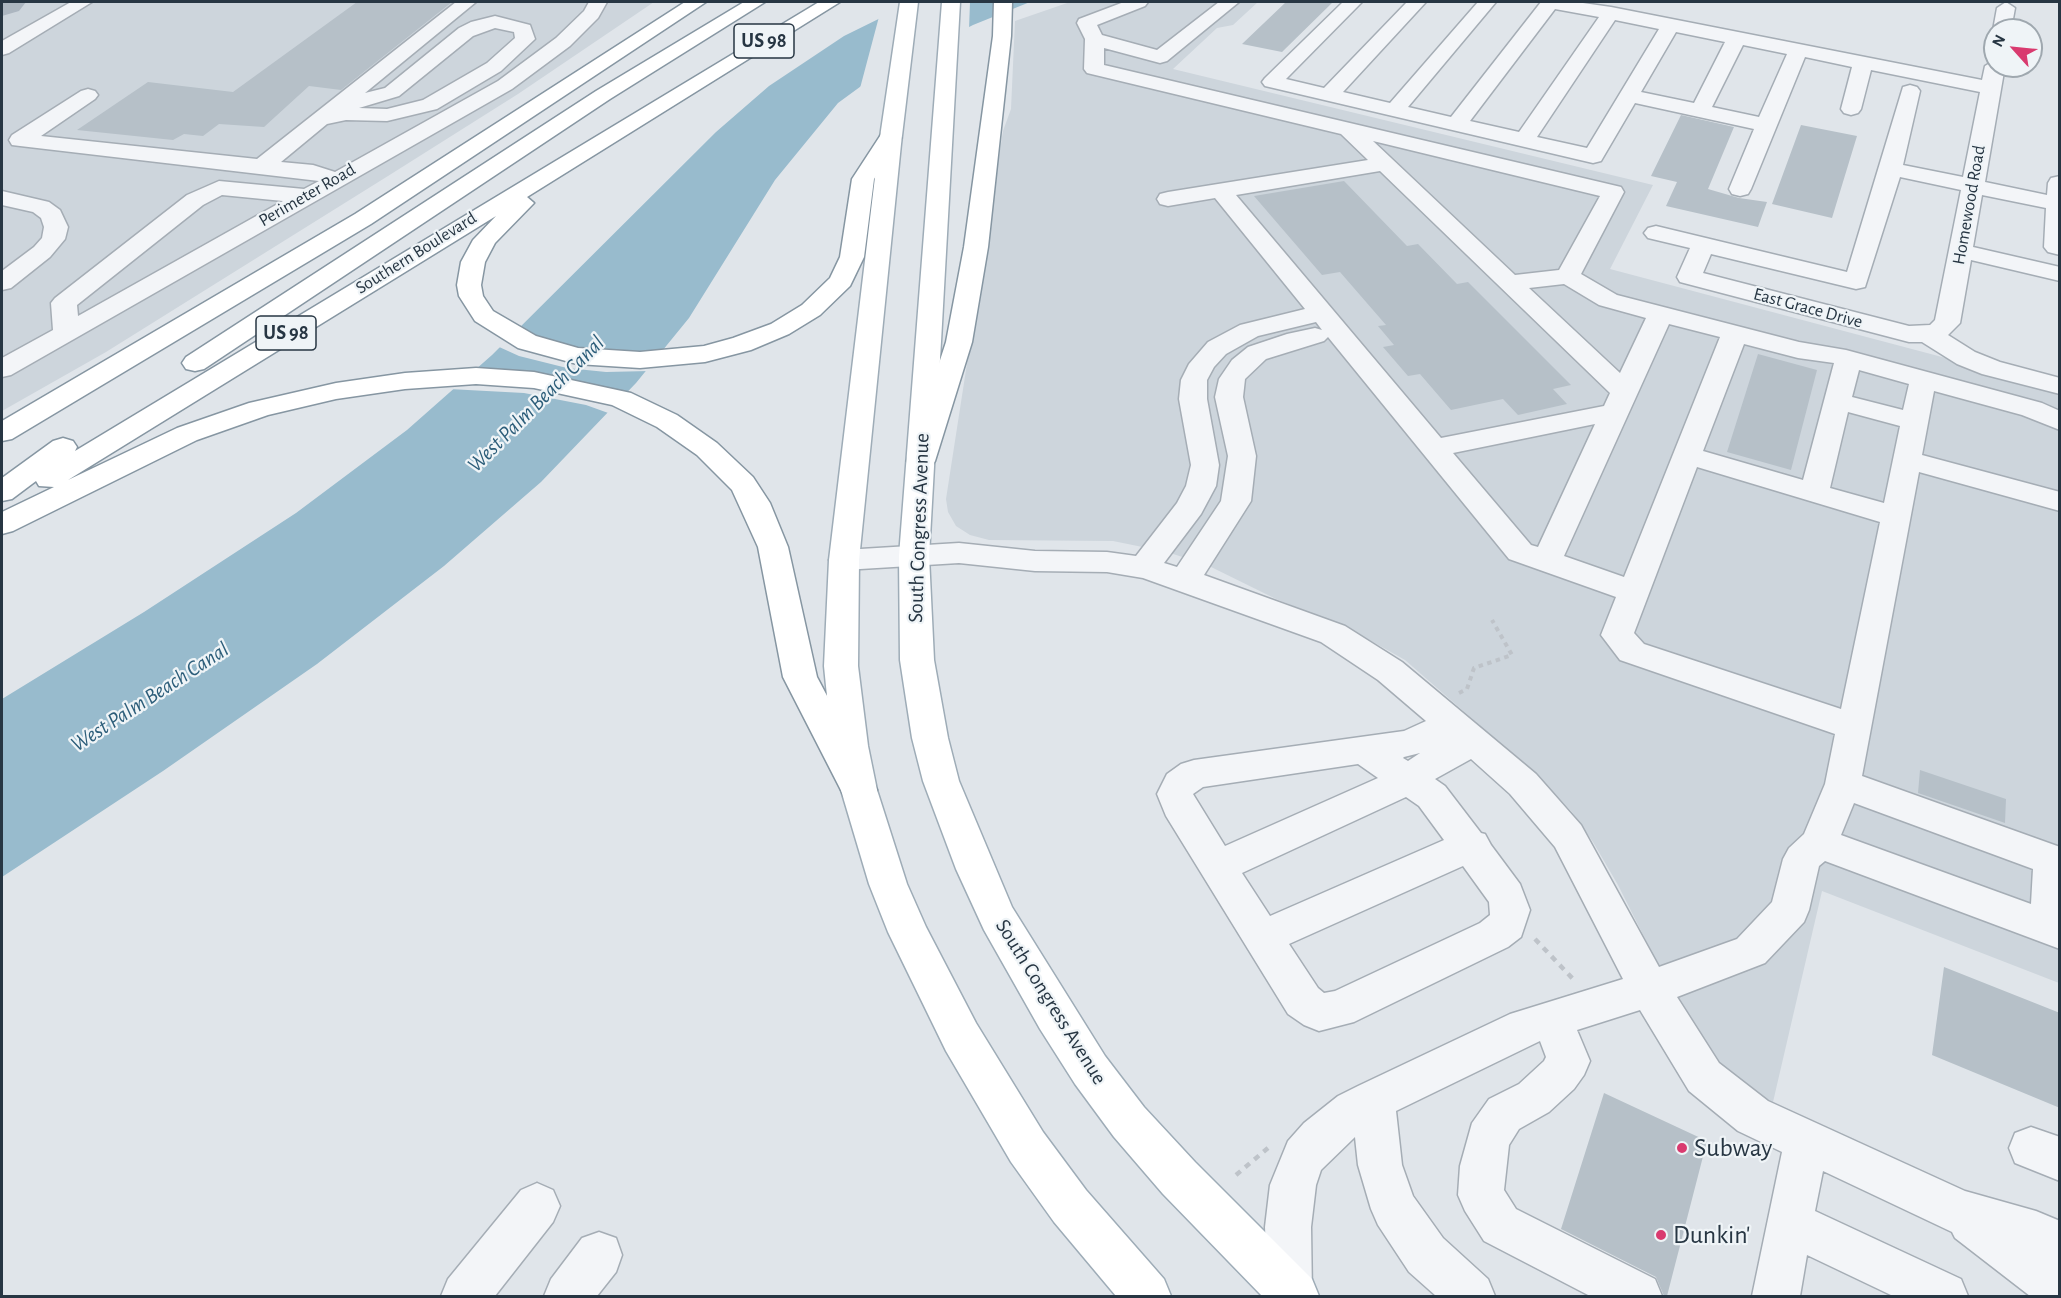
<!DOCTYPE html>
<html>
<head>
<meta charset="utf-8">
<style>
  body { margin:0 }
  #map { position:relative; width:2061px; height:1298px; overflow:hidden; background:#e0e5ea; font-family:"Alegreya Sans",sans-serif }
  canvas { display:block }
  .frame { position:absolute; inset:0; border:3px solid #273643; pointer-events:none }
  .north { position:absolute; left:1983px; top:18px; width:60px; height:60px; box-sizing:border-box; background:#eff4f7; border:2px solid #9fa8af; border-radius:50%; rotate:297deg; font-size:16px; font-weight:700; line-height:24px; text-align:center; color:#273643 }
  .north::after { content:''; display:block; margin:auto; width:21px; height:27px; background:#d93a6f; clip-path:polygon(50% 0,100% 100%,50% 72%,0 100%) }
</style>
</head>
<body>
<div id="map">
<canvas width="2061" height="1298"></canvas>
<div class="frame"></div>
<div class="north">N</div>
</div>
<script>
const g = document.querySelector('canvas').getContext('2d');
g.lineJoin = 'round';
function fill(path, color) { g.fillStyle = color; g.fill(path, 'evenodd'); }
const shape = rows => new Path2D(rows.map(r => 'M' + r).join(''));
function strokePath(path, color, width, dash) { g.strokeStyle = color; g.lineWidth = width; g.lineCap = dash ? 'butt' : 'round'; g.setLineDash(dash || []); g.stroke(path); }
function write(font, color, halo, rows, align = 'center') {
  g.font = font + ' "Alegreya Sans",sans-serif'; g.lineWidth = 4.5; g.setLineDash([]); g.textBaseline = 'middle'; g.strokeStyle = halo; g.fillStyle = color; for (const [text, x, y, turn = 0] of rows) {
    g.save(); g.translate(x, y); g.rotate((+turn || 0) * Math.PI / 180); g.textAlign = isNaN(turn) ? turn : align; if (halo) g.strokeText(text, 0, 0); g.fillText(text, 0, 0); g.restore();
  }
}
fill(shape([
  [2,2,654,2,518,94,388,176,106,352,2,411],
  [1070,2,1258,2,1233,25,1217,28,1173,69,1653,185,1610,269,2059,388,2059,983,1822,891,1773,1102,1737,1084,1696,1040,1618,885,1593,842,1572,812,1541,779,1405,660,1350,629,1276,599,1207,565,1167,552,1113,541,989,540,970,535,956,526,948,512,946,499,1003,131,1011,109,1015,21]
]), '#cdd5dc');
fill(shape([
  [913,2,1030,2,973,25,879,73,838,103,775,180,689,318,636,383,541,482,444,566,317,664,163,771,2,877,2,699,144,612,296,513,407,430,492,355,716,132,769,86,844,36]
]), '#98bbcd');
fill(shape([
  [906,2,970,2,969,30,881,76,859,92,880,13],
  [514,328,539,340,593,353,665,352,649,371,606,372,567,368,519,356,497,346],
  [470,371,536,374,571,380,629,395,611,414,586,405,524,393,449,389]
]), '#e0e5ea');
fill(shape([
  [2,2,26,2,19,11,2,16,2,2]
]), '#acb6c0');
fill(shape([
  [357,2,452,2,341,90,309,86,264,127,219,124,203,136,184,134,173,140,77,130,148,82,233,92],
  [1286,2,1333,2,1282,52,1242,44],
  [1681,115,1734,127,1708,189,1739,198,1767,202,1758,227,1666,206,1677,182,1651,176],
  [1801,125,1857,136,1832,218,1772,204],
  [1344,181,1407,246,1418,244,1457,284,1468,282,1571,385,1553,389,1567,404,1518,415,1503,399,1451,410,1420,374,1408,376,1383,347,1394,345,1378,326,1386,325,1340,272,1322,275,1254,196],
  [1758,354,1817,370,1791,470,1727,452],
  [1920,770,2006,799,2005,823,1918,793],
  [1944,967,2060,1013,2060,1108,1932,1055],
  [1604,1093,1707,1141,1667,1296,1664,1296,1656,1277,1561,1229]
]), '#b6c0c8');
const minor = shape([
  [71,2,92,2,9,53,2,55,2,41,71,2],
  [456,2,476,2,365,93,385,88,459,28,471,22,495,16,530,25,535,39,501,71,437,109,387,121,346,120,327,124,281,162,313,165,335,172,498,81,556,38,584,11,589,2,607,2,598,18,570,46,512,89,11,375,2,377,2,358,53,330,51,303,55,298,187,195,219,181,304,189,319,181,20,146,12,145,9,140,12,135,81,91,88,89,95,91,98,95,95,99,41,136,257,159,456,2],
  [495,28,514,32,515,38,487,63,423,100,387,109,359,108,399,96,473,36,495,28],
  [222,195,283,201,78,316,77,305,203,205,222,195],
  [1124,2,1148,2,1145,6,1097,25,1102,35,1157,50,1219,2,1239,2,1167,61,1160,63,1104,48,1104,65,1621,187,1624,192,1581,274,1617,295,1799,342,1846,350,2042,403,2060,411,2060,430,2022,415,1934,391,1922,455,2060,492,2060,511,1919,472,1862,776,2060,847,2060,949,1825,861,1819,866,1809,910,1804,922,1765,963,1677,997,1719,1063,1768,1101,1965,1191,2036,1211,2060,1221,2060,1296,2030,1296,1955,1238,1952,1232,1823,1171,1815,1211,1961,1279,1968,1296,1893,1296,1807,1255,1800,1296,1752,1296,1782,1152,1738,1131,1689,1091,1640,1010,1577,1030,1590,1061,1584,1075,1574,1089,1549,1112,1519,1129,1509,1145,1504,1190,1516,1209,1655,1279,1662,1296,1590,1296,1484,1241,1465,1211,1458,1195,1460,1166,1472,1123,1489,1099,1519,1084,1544,1061,1546,1057,1540,1041,1396,1111,1402,1165,1413,1196,1443,1238,1488,1279,1495,1296,1436,1296,1409,1272,1378,1225,1371,1209,1358,1165,1355,1137,1321,1170,1316,1185,1311,1227,1312,1296,1268,1296,1265,1227,1270,1185,1288,1141,1304,1123,1338,1096,1358,1086,1510,1014,1623,979,1555,847,1510,794,1471,759,1435,779,1445,786,1481,833,1485,834,1491,845,1520,884,1530,910,1521,937,1508,947,1354,1022,1319,1031,1304,1025,1288,1014,1166,816,1157,794,1167,774,1181,764,1194,760,1404,731,1426,721,1378,680,1321,642,1143,578,1107,572,1035,571,959,563,844,570,833,567,829,560,833,553,844,550,959,543,1035,551,1107,552,1136,556,1177,503,1186,486,1191,465,1179,399,1181,380,1189,364,1208,342,1240,325,1305,309,1215,198,1168,206,1160,204,1157,199,1160,194,1168,192,1368,160,1341,134,1087,73,1084,69,1085,39,1077,23,1079,19,1124,2],
  [1373,141,1600,196,1559,270,1515,275,1373,141],
  [1380,171,1610,393,1604,406,1441,438,1236,195,1380,171],
  [1564,284,1599,305,1646,318,1620,373,1529,288,1564,284],
  [1316,322,1322,330,1315,328,1287,334,1248,347,1232,360,1219,379,1215,397,1228,456,1221,501,1177,567,1164,563,1201,514,1216,486,1219,465,1207,399,1207,380,1214,367,1226,354,1258,336,1316,322],
  [1669,324,1720,337,1624,577,1564,556,1669,324],
  [1328,337,1509,559,1616,597,1601,635,1620,660,1835,734,1825,784,1804,834,1789,848,1783,859,1772,902,1737,939,1659,967,1581,825,1536,774,1402,662,1345,626,1204,575,1251,501,1256,456,1243,397,1245,379,1266,359,1324,341,1328,337],
  [1744,344,1798,358,1834,363,1803,480,1703,451,1744,344],
  [1859,370,1909,384,1903,410,1852,397,1859,370],
  [1848,412,1900,426,1884,503,1830,488,1848,412],
  [1595,424,1538,547,1531,545,1453,453,1595,424],
  [1697,467,1880,522,1841,709,1644,644,1634,633,1697,467],
  [1420,753,1408,761,1403,758,1404,757,1420,753],
  [1358,764,1378,778,1225,846,1193,794,1203,787,1358,764],
  [1406,797,1419,806,1444,840,1270,916,1242,873,1406,797],
  [1854,803,2033,869,2031,904,1841,835,1854,803],
  [1463,866,1489,902,1490,915,1480,923,1335,991,1324,993,1318,988,1289,944,1463,866],
  [1343,2,1362,2,1286,79,1324,88,1407,2,1426,2,1343,92,1390,103,1478,2,1496,2,1408,107,1451,117,1541,2,1576,2,1611,7,1982,80,1985,66,1995,60,1995,66,2005,66,1985,182,2047,195,2048,183,2051,178,2060,176,2060,255,2048,252,2044,247,2046,208,1982,195,1973,247,2060,267,2060,281,1971,260,1960,323,1948,335,1975,352,2000,362,2060,378,2060,394,1982,374,1957,364,1922,342,1909,342,1680,282,1677,277,1690,248,1648,238,1644,233,1648,228,1656,226,1847,272,1903,87,1910,85,1917,87,1920,91,1903,165,1963,177,1980,92,1871,70,1861,109,1858,113,1851,115,1844,113,1841,109,1852,67,1805,57,1751,189,1748,194,1740,196,1732,194,1729,189,1754,129,1635,103,1601,161,1593,163,1265,86,1262,82,1265,78,1343,2],
  [1555,9,1599,17,1519,132,1470,121,1555,9],
  [1615,20,1659,29,1587,148,1537,137,1615,20],
  [1676,32,1725,42,1694,103,1641,92,1676,32],
  [1743,45,1787,54,1759,117,1712,107,1743,45],
  [1900,177,1961,190,1935,320,1930,325,1909,326,1703,273,1711,254,1856,289,1865,287,1900,177],
  [2006,2,2015,8,2011,30,1995,30,1995,34,1993,30,1997,8,2006,2],
  [2,191,49,202,60,210,68,227,65,239,50,257,11,288,2,290,2,271,34,247,42,238,44,227,41,218,33,212,2,205,2,191],
  [2031,1127,2060,1137,2060,1181,2015,1163,2009,1148,2015,1133,2031,1127],
  [537,1183,553,1190,560,1206,553,1222,495,1296,441,1296,448,1279,521,1190,537,1183],
  [599,1232,616,1238,622,1255,616,1272,597,1296,544,1296,551,1279,582,1238,599,1232]
]);
const major = shape([
  [900,2,918,2,901,144,859,560,858,666,868,746,877,790,907,884,926,927,976,1023,1043,1132,1086,1190,1164,1279,1171,1296,1116,1296,1054,1222,1011,1162,946,1051,888,932,869,884,841,790,832,746,824,666,829,560,879,144,900,2],
  [942,2,960,2,929,556,934,660,948,738,959,781,1012,907,1105,1056,1144,1107,1195,1162,1312,1279,1319,1296,1262,1296,1163,1194,1114,1137,1075,1084,1040,1029,984,930,956,869,923,781,912,738,900,660,899,556,942,2]
]);
const highway = shape([
  [685,2,706,2,371,224,12,439,2,441,2,421,355,214,685,2],
  [744,2,765,2,610,99,204,369,195,371,186,369,182,363,186,357,596,91,744,2],
  [819,2,840,2,527,197,534,203,495,243,485,262,481,285,483,296,493,311,536,336,578,348,640,352,704,346,733,338,771,324,802,305,830,278,840,257,852,179,882,133,898,133,901,138,874,179,864,257,850,286,820,315,789,334,751,350,705,362,640,368,577,364,518,348,475,321,459,296,457,285,461,262,473,240,496,216,68,480,177,428,249,403,336,383,405,373,476,368,534,372,631,393,677,415,717,443,753,477,770,503,788,547,817,677,877,790,872,800,859,804,846,800,783,677,758,547,732,490,697,455,657,427,612,405,534,388,476,384,405,389,336,399,268,415,197,440,13,531,2,534,2,512,54,487,39,486,36,481,12,499,2,501,2,478,53,441,63,438,73,441,77,447,75,451,819,2],
  [994,2,1012,2,1011,36,988,247,972,342,935,461,931,467,921,470,911,467,907,461,946,342,964,247,993,36,994,2]
]);
strokePath(minor, '#a5adb5', 3);
strokePath(major, '#9eacb7', 3);
strokePath(highway, '#8696a2', 3);
strokePath(shape([
  [1459,693,1467,689,1474,668,1512,655,1492,620]
]), '#bec3c9', 4, [4.5, 4.5]);
strokePath(shape([
  [1535,939,1573,979],
  [1236,1175,1268,1148]
]), '#bec3c9', 4.5, [6, 6]);
fill(minor, '#f3f5f8');
fill(major, '#fff');
fill(highway, '#fff');
for (const [x, y, r, color] of [
  [1682,1148,6,"#d93a6f"],
  [1661,1235,6,"#d93a6f"]
]) { const dot = new Path2D(); dot.arc(x, y, r, 0, 2 * Math.PI); g.fillStyle = color; g.fill(dot); strokePath(dot, '#eff4f7', 2); }
write('18px', '#273643', '#eff4f7', [
  ["Perimeter Road",307,195,-30],
  ["Homewood Road",1969,205,-80],
  ["Southern Boulevard",416,253,-32],
  ["East Grace Drive",1808,308,15]
]);
for (const [x, y, w] of [
  [764,41,60],
  [286,333,60]
]) { const box = new Path2D(); box.roundRect(x - w / 2, y - 17, w, 34, 4.5); g.fillStyle = '#eff4f7'; g.fill(box); strokePath(box, '#273643', 1.5); }
write('bold 20px', '#273643', null, [
  ["US 98",764,41],
  ["US 98",286,333]
]);
write('21px', '#273643', '#eff4f7', [
  ["South Congress Avenue",919,528,-88],
  ["South Congress Avenue",1051,1002,58]
]);
write('italic 22px', '#2d5e7a', '#eff4f7', [
  ["West Palm Beach Canal",536,404,-45],
  ["West Palm Beach Canal",150,697,-33]
]);
write('26px', '#273643', '#eff4f7', [
  ["Subway",1694,1148],
  ["Dunkin'",1673,1235]
], 'left');
</script>
</body>
</html>
